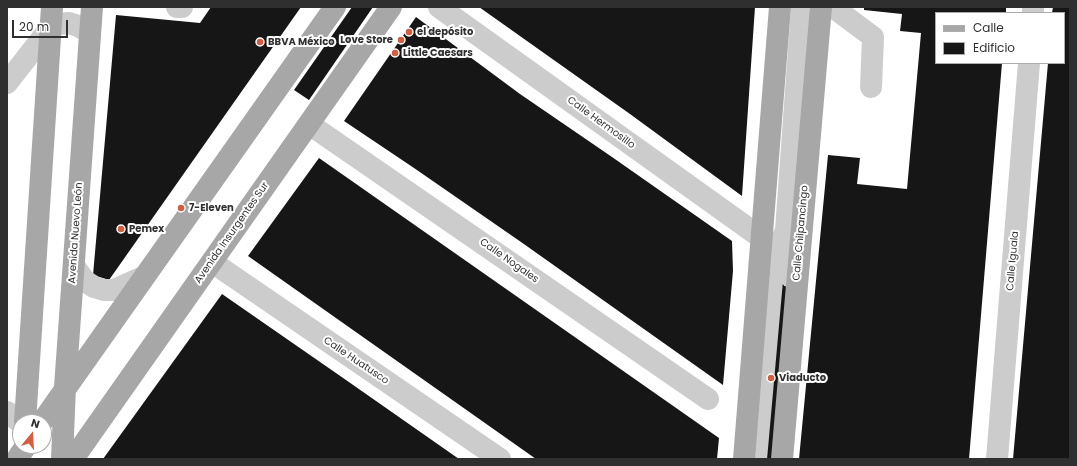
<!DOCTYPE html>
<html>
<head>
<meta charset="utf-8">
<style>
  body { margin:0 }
  #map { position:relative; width:1077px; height:466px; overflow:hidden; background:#fff; font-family:Poppins,sans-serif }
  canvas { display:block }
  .frame { position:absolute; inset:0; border:8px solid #2f2f2f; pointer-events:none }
  .legend { position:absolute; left:935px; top:12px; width:130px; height:52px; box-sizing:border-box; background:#fff; border:1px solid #acacac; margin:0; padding:5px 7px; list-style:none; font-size:12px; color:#2f2f2f }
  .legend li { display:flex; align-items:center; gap:8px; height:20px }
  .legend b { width:20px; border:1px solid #acacac }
  .north { position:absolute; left:12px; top:414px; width:40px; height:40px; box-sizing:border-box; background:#fff; border:1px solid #acacac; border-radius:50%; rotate:18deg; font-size:11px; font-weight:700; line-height:16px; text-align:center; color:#2f2f2f }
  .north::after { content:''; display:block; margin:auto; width:14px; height:18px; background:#d75d3f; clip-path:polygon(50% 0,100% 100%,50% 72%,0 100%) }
  .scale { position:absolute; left:12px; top:20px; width:56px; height:18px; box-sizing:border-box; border:2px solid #2f2f2f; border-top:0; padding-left:5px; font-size:12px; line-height:14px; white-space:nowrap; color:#2f2f2f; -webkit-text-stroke:3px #fff; paint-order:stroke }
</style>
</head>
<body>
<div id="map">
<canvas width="1077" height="466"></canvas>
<div class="frame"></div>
<ul class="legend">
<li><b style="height:5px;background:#a7a7a7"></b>Calle</li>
<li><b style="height:11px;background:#161616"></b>Edificio</li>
</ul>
<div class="north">N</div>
<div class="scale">20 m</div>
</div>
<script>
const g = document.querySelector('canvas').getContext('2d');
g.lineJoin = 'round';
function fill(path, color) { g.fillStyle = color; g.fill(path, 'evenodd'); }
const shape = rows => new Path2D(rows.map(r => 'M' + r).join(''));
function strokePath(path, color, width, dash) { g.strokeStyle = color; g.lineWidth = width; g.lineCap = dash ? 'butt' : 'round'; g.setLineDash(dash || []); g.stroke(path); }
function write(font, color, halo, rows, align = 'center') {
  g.font = font + ' Poppins,sans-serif'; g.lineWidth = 4; g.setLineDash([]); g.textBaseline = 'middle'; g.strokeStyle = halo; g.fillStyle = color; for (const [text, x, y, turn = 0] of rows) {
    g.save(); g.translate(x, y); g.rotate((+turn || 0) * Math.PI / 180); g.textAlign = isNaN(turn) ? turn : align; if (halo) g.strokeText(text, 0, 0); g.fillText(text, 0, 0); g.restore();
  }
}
fill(shape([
  [211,7,301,7,109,280,93,275,116,15,200,23],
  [352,7,373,7,309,100,294,90],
  [479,7,755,7,742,196,630,114],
  [864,7,1006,7,1006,13,936,13,936,63,1002,63,969,459,799,459,828,155,860,158,857,184,907,189,921,33,900,31,902,14,864,10],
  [1053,7,1070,7,1070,459,1013,459,1048,63,1064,63,1064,13,1052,13],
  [416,17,520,94,612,157,732,241,733,271,723,385,521,242,414,168,344,121],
  [319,158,719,438,717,459,536,459,248,256],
  [785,276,784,286,789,286,773,459,754,459,771,284],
  [222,294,346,380,459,459,103,459]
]), '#161616');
strokePath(shape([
  [177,7,182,7],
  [439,7,763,239],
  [826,7,834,8,873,37,871,87],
  [1033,13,1033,7],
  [7,83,50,28,59,24,69,23,78,26,90,33],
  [309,124,708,399],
  [212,262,500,459],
  [74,266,85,281,94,287,104,290,114,290,143,277],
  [791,277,792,260,786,230,802,7],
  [7,412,20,422],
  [756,459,774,258,786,230],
  [997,459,1029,63]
]), '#ccc', 22);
strokePath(shape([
  [25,422,52,7],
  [42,422,335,7],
  [17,459,26,446],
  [62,459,65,387,92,7],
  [73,459,391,7],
  [744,459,780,7],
  [782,459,821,7]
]), '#a7a7a7', 22);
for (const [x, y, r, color] of [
  [409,32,4,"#d75d3f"],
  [401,40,4,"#d75d3f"],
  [260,42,4,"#d75d3f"],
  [395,53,4,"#d75d3f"],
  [181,208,4,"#d75d3f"],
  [121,229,4,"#d75d3f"],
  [771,378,4,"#d75d3f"]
]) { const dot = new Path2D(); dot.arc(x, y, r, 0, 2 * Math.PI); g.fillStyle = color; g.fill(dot); strokePath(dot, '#fff', 1.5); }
write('bold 10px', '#2f2f2f', '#fff', [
  ["el depósito",417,32],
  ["Love Store",393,40,"right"],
  ["BBVA México",268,42],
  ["Little Caesars",403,53],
  ["7-Eleven",189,208],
  ["Pemex",129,229],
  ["Viaducto",779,378]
], 'left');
write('10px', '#2f2f2f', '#fff', [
  ["Calle Hermosillo",601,123,36],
  ["Avenida Nuevo León",76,233,-86],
  ["Avenida Insurgentes Sur",232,233,-55],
  ["Calle Chilpancingo",801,233,-85],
  ["Calle Nogales",509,261,35],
  ["Calle Iguala",1013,261,-85],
  ["Calle Huatusco",356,361,34]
]);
</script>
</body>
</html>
